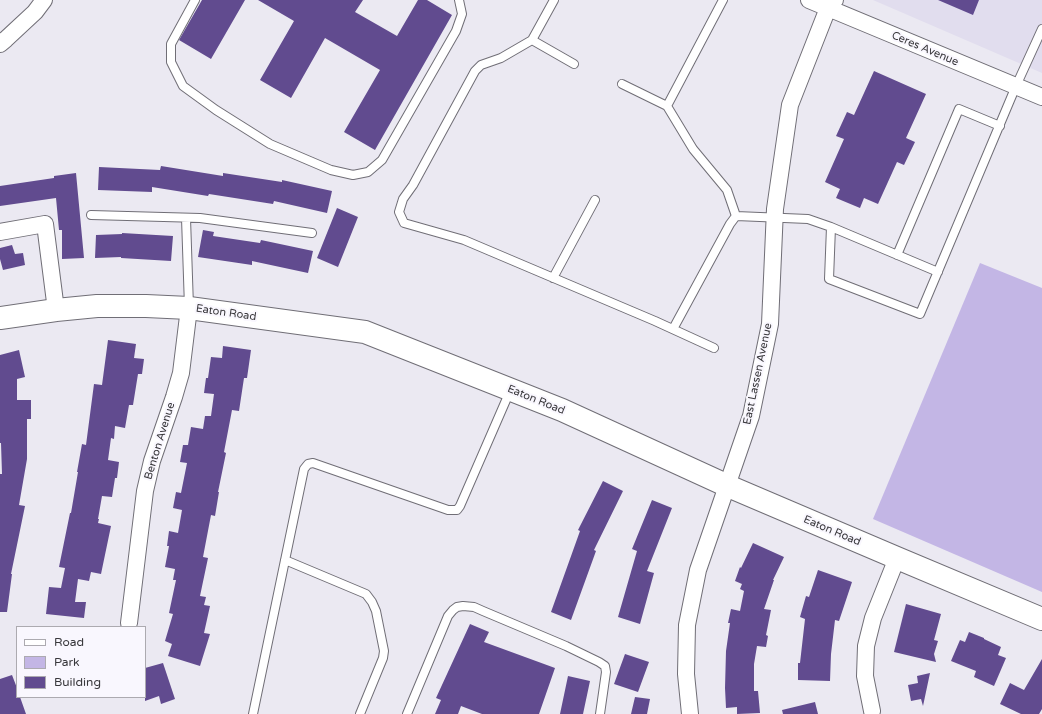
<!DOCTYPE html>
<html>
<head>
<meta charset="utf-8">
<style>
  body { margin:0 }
  #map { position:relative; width:1042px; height:714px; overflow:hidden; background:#ebe9f2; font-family:"Varela Round",sans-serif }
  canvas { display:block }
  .legend { position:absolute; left:16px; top:626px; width:130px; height:72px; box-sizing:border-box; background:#f9f7fe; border:1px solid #acaab0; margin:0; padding:5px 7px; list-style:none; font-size:12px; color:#38373b }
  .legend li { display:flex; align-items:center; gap:8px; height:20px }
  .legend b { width:20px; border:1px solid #acaab0 }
</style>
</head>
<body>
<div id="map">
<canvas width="1042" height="714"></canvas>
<ul class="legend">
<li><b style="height:5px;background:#fff"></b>Road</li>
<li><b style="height:11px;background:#c3b6e5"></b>Park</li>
<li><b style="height:11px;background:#614b8f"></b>Building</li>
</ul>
</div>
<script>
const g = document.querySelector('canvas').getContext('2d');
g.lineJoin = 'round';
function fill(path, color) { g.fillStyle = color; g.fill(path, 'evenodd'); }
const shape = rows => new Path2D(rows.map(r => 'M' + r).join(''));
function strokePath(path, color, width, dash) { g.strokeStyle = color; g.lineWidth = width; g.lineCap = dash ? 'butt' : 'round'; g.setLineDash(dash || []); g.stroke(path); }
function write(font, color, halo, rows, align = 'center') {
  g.font = font + ' "Varela Round",sans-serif'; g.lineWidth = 4; g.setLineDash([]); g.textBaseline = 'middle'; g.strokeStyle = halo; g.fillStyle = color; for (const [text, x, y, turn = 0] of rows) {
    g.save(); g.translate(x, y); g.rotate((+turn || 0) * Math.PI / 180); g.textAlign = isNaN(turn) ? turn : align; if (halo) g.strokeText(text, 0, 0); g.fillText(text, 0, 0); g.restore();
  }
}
fill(shape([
  [873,0,1042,0,1042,73]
]), '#e1ddee');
fill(shape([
  [980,263,1042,288,1042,592,873,519]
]), '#c3b6e5');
fill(shape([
  [202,0,245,0,211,59,179,40],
  [258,0,363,0,355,12,397,36,418,0,427,0,452,15,375,150,344,132,380,70,325,38,291,98,260,80,294,21],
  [938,0,979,0,973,15],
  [874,71,926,94,906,138,915,142,904,165,897,162,878,204,864,198,860,208,836,198,840,189,825,182,844,139,836,136,847,112,854,115],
  [161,166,223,176,223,173,282,182,282,180,332,191,327,213,274,201,273,204,209,194,208,196,152,187,152,192,98,190,99,167,160,170],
  [76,173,84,258,62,259,62,230,59,230,56,198,0,206,0,186,54,178,54,176],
  [337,208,358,217,338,267,317,258],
  [203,230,214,232,213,236,260,243,261,240,313,251,308,273,252,261,252,265,198,257],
  [122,233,173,236,171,261,121,258,121,257,95,258,96,235,122,234],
  [12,245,15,254,23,253,25,265,3,270,0,259,0,248],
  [108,340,136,344,134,358,144,359,142,374,138,374,133,405,129,405,125,428,115,426,114,439,111,438,108,460,119,462,117,478,115,478,112,497,102,496,98,519,99,519,98,523,111,526,101,574,91,572,89,581,78,579,75,602,86,602,84,618,46,614,49,587,61,588,65,568,59,567,70,513,71,513,78,472,77,472,82,444,86,445,94,384,102,385],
  [223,346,251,350,247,378,244,378,239,411,232,410,224,452,226,453,218,492,219,492,215,516,211,515,203,557,208,558,200,596,206,597,204,605,210,606,204,633,210,634,200,666,168,656,172,644,165,641,173,614,169,613,176,580,173,580,175,569,165,567,169,546,167,546,169,531,178,533,182,510,173,508,176,492,181,493,187,463,180,462,183,445,188,445,191,427,203,429,205,416,211,416,214,394,204,393,206,378,208,378,211,357,222,358],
  [19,350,25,377,17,379,17,400,31,400,31,419,27,419,27,459,19,505,25,506,11,574,12,574,7,612,0,612,0,474,2,474,1,443,0,443,0,355],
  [603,481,623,491,594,550,596,551,571,620,551,612,580,531,578,530],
  [652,500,672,508,647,571,654,573,640,624,618,617,637,551,632,549],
  [753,543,784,557,773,580,774,580,764,609,771,610,766,635,768,636,766,647,757,646,754,664,754,691,758,691,760,713,737,714,737,707,726,708,725,688,726,651,730,623,728,623,731,609,740,611,744,591,740,589,742,584,735,581,740,567,741,568],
  [818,570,852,582,839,621,835,620,831,654,830,681,798,680,798,663,800,663,805,619,800,617,806,596,809,597],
  [906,604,941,614,934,640,938,641,934,654,936,662,894,652],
  [470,624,489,632,484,642,555,668,539,714,482,714,461,706,458,714,435,714,441,700,436,698],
  [969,632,984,638,984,639,1001,647,998,655,1006,658,994,686,974,677,976,671,951,661,960,640,965,642],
  [625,654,649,662,638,692,614,684],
  [1042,659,1042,709,1039,714,1021,714,1000,704,1010,683,1024,690],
  [163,663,175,699,161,704,159,696,145,701,145,668],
  [930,673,923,706,921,699,911,701,908,685,918,683,917,676],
  [12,675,17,688,17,697,20,697,26,714,0,714,0,679],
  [568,676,590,681,583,714,560,714],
  [635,697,650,699,647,714,631,714],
  [815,702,818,714,783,714,782,710]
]), '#614b8f');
const lane = shape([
  [195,0,171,44,171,62,183,86,216,110,270,144,331,170,353,175,368,172,382,160,456,31,462,14,459,0],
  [554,0,532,40,501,58,481,65,475,71,413,185,403,199,399,212,404,223,464,240,655,321,714,348],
  [532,40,574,64],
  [622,84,667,106,693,149,727,190,736,216],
  [667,106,723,0],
  [91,215,200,218,312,233],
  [186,218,189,307],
  [831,227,829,279,920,314,1016,86,1042,29],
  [897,255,959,109,1000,126],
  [553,278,595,200],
  [673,329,730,224,736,216,808,219,831,227,938,272],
  [285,560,366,594,372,602,376,611,384,651,383,658,360,714],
  [253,714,304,469,308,464,313,463,448,510,457,510,460,506,510,391],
  [407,714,448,616,453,610,457,607,463,606,474,607,483,611,566,646,599,662,605,666,606,672,600,714]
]);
const street = shape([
  [809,0,1042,97],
  [0,44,6,39,35,12,44,0],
  [0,232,45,224,56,310],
  [129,623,145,491,152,461,174,397,181,373,189,308],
  [872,711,865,676,866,646,873,618,897,558],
  [690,714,686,674,687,625,698,570,751,416,770,324,775,209,790,105,828,8,835,0]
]);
const secondary = shape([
  [0,318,56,310,97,306,146,306,189,308,365,332,562,410,728,486,897,558,1042,619]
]);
strokePath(lane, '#706e76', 10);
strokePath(street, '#706e76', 18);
strokePath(secondary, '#706e76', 24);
strokePath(lane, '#fff', 8);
strokePath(street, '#fff', 16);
strokePath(secondary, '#fff', 22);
write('11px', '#38373b', '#f9f7fe', [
  ["Ceres Avenue",925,49,23],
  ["Eaton Road",226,313,8],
  ["East Lassen Avenue",758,374,-78],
  ["Eaton Road",536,400,22],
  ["Benton Avenue",160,441,-73],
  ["Eaton Road",832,531,23]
]);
</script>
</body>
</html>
